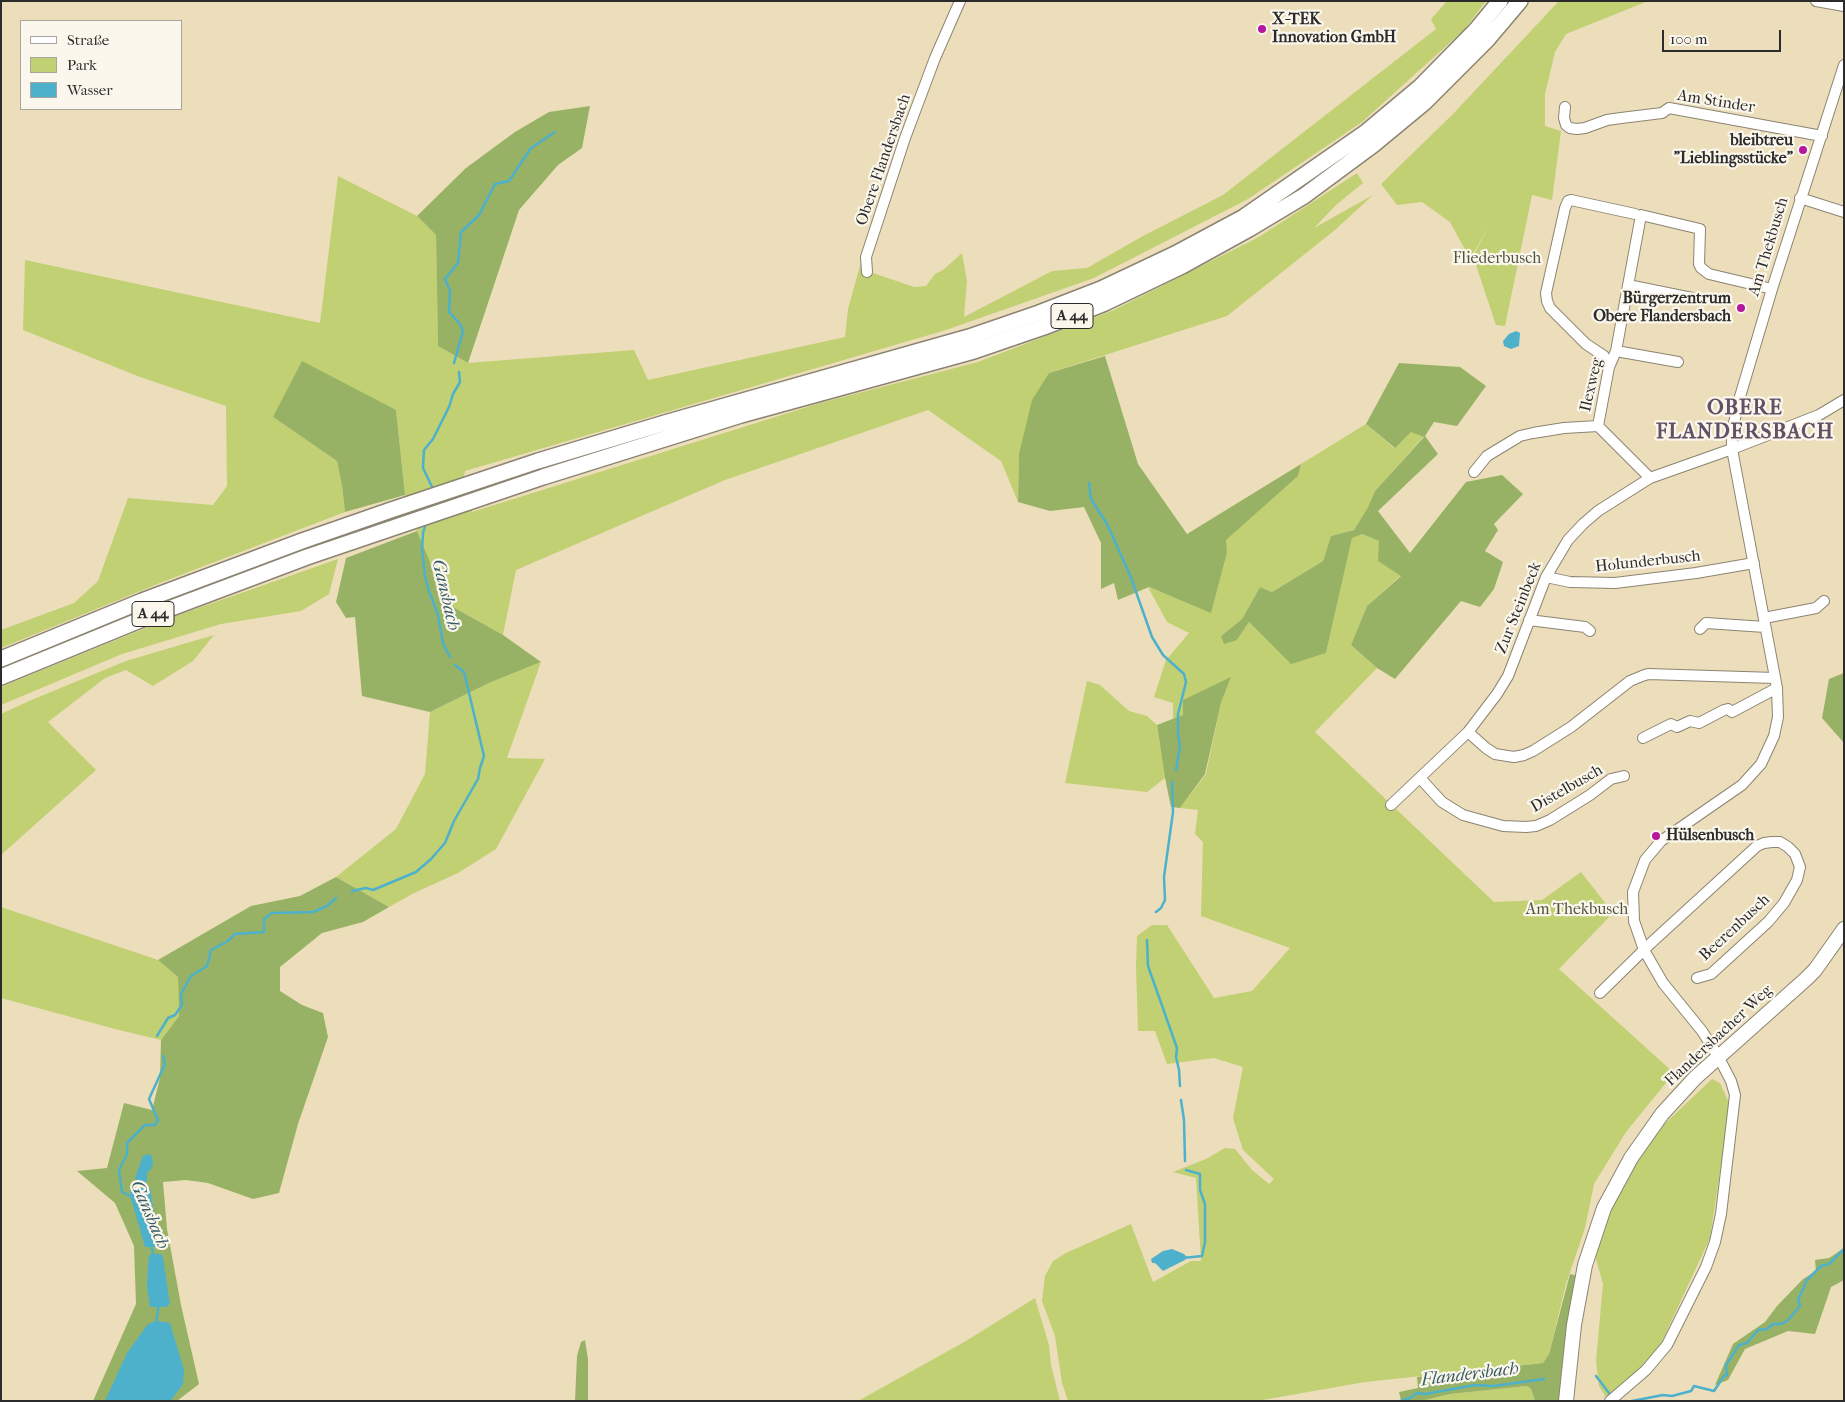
<!DOCTYPE html>
<html>
<head>
<meta charset="utf-8">
<style>
  body { margin:0 }
  #map { position:relative; width:1845px; height:1402px; overflow:hidden; background:#ecdeba; font-family:"IM FELL French Canon",serif }
  canvas { display:block }
  .frame { position:absolute; inset:0; border:2px solid #2b2b2b; pointer-events:none }
  .legend { position:absolute; left:20px; top:20px; width:162px; height:90px; box-sizing:border-box; background:#fbf7ec; border:1px solid #a8a59f; margin:0; padding:6px 9px; list-style:none; font-size:15px; color:#2b2b2b }
  .legend li { display:flex; align-items:center; gap:10px; height:25px }
  .legend b { width:25px; border:1px solid #a8a59f }
  .scale { position:absolute; left:1662px; top:30px; width:119px; height:22px; box-sizing:border-box; border:2px solid #2b2b2b; border-top:0; padding-left:6px; font-size:15px; line-height:18px; white-space:nowrap; color:#2b2b2b; -webkit-text-stroke:4px #fbf7ec; paint-order:stroke }
</style>
</head>
<body>
<div id="map">
<canvas width="1845" height="1402"></canvas>
<div class="frame"></div>
<ul class="legend">
<li><b style="height:6px;background:#fff"></b>Straße</li>
<li><b style="height:14px;background:#c0d073"></b>Park</li>
<li><b style="height:14px;background:#4db1cc"></b>Wasser</li>
</ul>
<div class="scale">100 m</div>
</div>
<script>
const g = document.querySelector('canvas').getContext('2d');
g.lineJoin = 'round';
function fill(path, color) { g.fillStyle = color; g.fill(path, 'evenodd'); }
const shape = rows => new Path2D(rows.map(r => 'M' + r).join(''));
function strokePath(path, color, width, dash) { g.strokeStyle = color; g.lineWidth = width; g.lineCap = dash ? 'butt' : 'round'; g.setLineDash(dash || []); g.stroke(path); }
function write(font, color, halo, rows, align = 'center') {
  g.font = font + ' "IM FELL French Canon",serif'; g.lineWidth = 4.5; g.setLineDash([]); g.textBaseline = 'middle'; g.strokeStyle = halo; g.fillStyle = color; for (const [text, x, y, turn = 0] of rows) {
    g.save(); g.translate(x, y); g.rotate((+turn || 0) * Math.PI / 180); g.textAlign = isNaN(turn) ? turn : align; if (halo) g.strokeText(text, 0, 0); g.fillText(text, 0, 0); g.restore();
  }
}
fill(shape([
  [1447,1,1486,1,1464,30,1362,122,1248,199,1094,278,946,330,465,471,464,477,472,512,820,403,978,362,1114,310,1259,237,1357,173,1363,183,1336,205,1314,228,1373,195,1335,230,1227,316,1049,373,1019,454,1018,502,1001,461,928,410,725,480,516,570,503,635,439,599,430,562,406,505,396,410,273,417,337,461,342,486,345,512,165,581,1,648,1,630,74,603,98,581,128,498,213,505,227,486,226,406,140,377,23,330,25,260,320,323,338,176,417,216,436,235,438,346,468,363,634,350,648,380,845,337,848,309,863,255,873,273,914,287,926,286,935,274,943,270,962,253,967,281,964,317,1052,271,1087,268,1143,236,1223,195,1436,29,1431,19],
  [1559,1,1648,1,1566,34,1555,52,1545,94,1545,126,1561,131,1552,200,1532,195,1505,326,1496,325,1473,256,1490,224,1470,259,1450,222,1422,202,1397,205,1381,184,1453,114],
  [1366,424,1394,448,1412,431,1424,436,1375,491,1368,507,1354,530,1331,536,1323,561,1272,592,1260,587,1242,619,1221,636,1237,640,1249,622,1291,663,1326,653,1352,537,1362,534,1379,541,1401,575,1367,606,1351,645,1377,668,1315,732,1494,902,1542,900,1581,872,1613,913,1559,969,1674,1073,1626,1132,1594,1184,1585,1228,1566,1284,1549,1354,1543,1363,1365,1382,1257,1401,1068,1401,1062,1383,1055,1336,1042,1301,1045,1276,1053,1261,1066,1253,1131,1224,1153,1282,1191,1261,1201,1261,1196,1178,1173,1172,1206,1159,1225,1148,1235,1149,1252,1170,1269,1184,1274,1179,1243,1150,1233,1118,1243,1067,1214,1058,1167,1064,1155,1031,1138,1031,1136,967,1137,936,1152,925,1167,925,1214,998,1252,991,1290,948,1201,916,1203,842,1195,834,1198,810,1180,808,1206,774,1221,703,1231,677,1183,715,1173,719,1173,703,1154,697,1166,660,1189,633,1167,622,1148,587,1211,612,1227,553,1225,540,1298,476,1301,464],
  [338,559,329,594,301,611,221,624,122,654,1,705,1,687,170,618],
  [214,635,193,661,153,686,126,670,105,678,48,722,96,770,1,855,1,714,29,701,126,661],
  [541,662,507,758,545,759,496,849,458,873,414,893,389,907,336,877,396,829,425,774,430,712,489,683],
  [1087,681,1100,685,1129,711,1147,716,1157,725,1165,778,1147,792,1065,783],
  [1,907,158,960,178,977,179,1016,161,1040,115,1029,1,998],
  [1712,1079,1720,1083,1730,1105,1710,1238,1657,1352,1607,1399,1599,1386,1596,1361,1603,1284,1594,1252,1619,1191,1657,1131],
  [1035,1298,1049,1345,1051,1365,1060,1401,858,1401,966,1341],
  [1527,1386,1531,1389,1535,1401,1421,1401,1450,1394]
]), '#c0d073');
fill(shape([
  [590,106,582,148,558,165,519,210,468,363,438,346,436,235,417,216,466,168,515,132,549,112],
  [1105,356,1138,464,1187,534,1301,464,1298,476,1226,540,1227,553,1211,613,1149,587,1118,600,1114,583,1101,589,1101,543,1084,507,1050,511,1018,502,1019,454,1032,400,1049,373],
  [302,361,396,410,405,495,345,512,342,486,337,461,273,417],
  [1399,363,1460,367,1486,386,1457,426,1434,422,1425,436,1438,454,1378,511,1410,553,1466,482,1502,475,1523,494,1494,524,1498,530,1485,551,1503,562,1494,589,1480,607,1461,601,1395,679,1377,668,1351,645,1367,606,1401,576,1378,561,1379,541,1362,534,1352,538,1326,653,1291,664,1249,622,1237,640,1224,644,1221,636,1242,619,1260,587,1272,592,1323,561,1331,536,1354,530,1368,507,1375,491,1424,437,1411,432,1395,448,1366,424],
  [417,531,430,562,439,599,503,635,541,662,489,683,430,712,362,696,355,617,346,618,336,602,346,558],
  [1844,673,1844,743,1822,718,1829,679],
  [1231,677,1221,703,1205,774,1180,808,1171,807,1165,778,1157,725,1183,715,1183,700],
  [336,877,389,907,363,922,322,933,280,967,280,991,302,1005,323,1013,328,1037,298,1124,279,1193,253,1199,208,1183,186,1180,163,1182,167,1229,181,1305,199,1384,177,1401,93,1401,136,1304,134,1246,115,1203,77,1171,107,1168,124,1103,152,1110,160,1078,161,1040,179,1016,178,977,158,960,251,906,300,896],
  [1844,1248,1844,1280,1831,1287,1815,1334,1788,1331,1745,1349,1728,1380,1715,1385,1733,1344,1765,1322,1777,1306,1803,1279,1816,1271,1815,1260,1829,1258],
  [1570,1274,1578,1276,1561,1401,1535,1401,1531,1389,1527,1386,1450,1394,1421,1401,1401,1401,1399,1392,1418,1388,1417,1377,1543,1363,1549,1354],
  [585,1340,588,1359,588,1401,575,1401,577,1356,581,1342]
]), '#98b265');
fill(shape([
  [1516,331,1520,333,1519,346,1511,349,1504,346,1503,341,1509,334],
  [149,1154,152,1156,153,1164,151,1169,147,1173,147,1180,145,1184,139,1185,137,1184,135,1178,143,1156],
  [139,1188,150,1188,159,1247,145,1247,130,1195,130,1189],
  [1172,1249,1184,1254,1187,1257,1185,1260,1163,1271,1155,1263,1152,1263,1151,1259,1163,1251],
  [154,1254,161,1254,163,1258,170,1304,166,1307,150,1307,147,1287,148,1266,149,1255],
  [157,1321,170,1323,184,1370,183,1384,172,1399,167,1401,105,1401,127,1353,148,1324]
]), '#4db1cc');
strokePath(shape([
  [454,363,463,331,460,324,449,312,450,291,445,279,458,263,461,232,479,215,495,184,509,181,531,148,555,132],
  [1089,483,1091,499,1107,524,1130,575,1152,637,1163,655,1184,674,1186,682,1178,714,1178,732,1180,747,1176,770],
  [434,491,423,468,424,450,433,439,449,407,453,394,460,382,459,372],
  [426,523,423,533,422,550,425,576,429,591,438,615,443,643,450,657],
  [352,891,366,888,373,890,416,872,431,859,445,843,454,821,478,779,480,768,484,756,464,672,455,665],
  [1156,912,1161,908,1165,900,1164,877,1173,812,1172,782],
  [1147,940,1148,966,1177,1048,1176,1057,1179,1070,1180,1086],
  [157,1036,168,1018,175,1015,182,1005,181,994,191,976,207,966,211,950,228,941,235,934,264,932,264,919,272,913,313,912,327,906,336,898],
  [1181,1100,1184,1120,1185,1161],
  [130,1196,122,1192,119,1170,127,1154,127,1143,145,1125,155,1125,158,1120,149,1099,165,1064,163,1056],
  [151,1245,154,1257],
  [1183,1258,1202,1256,1205,1242,1205,1204,1200,1190,1200,1174,1186,1170],
  [156,1323,159,1304],
  [1596,1376,1609,1393],
  [1401,1401,1410,1398,1417,1393,1425,1394,1475,1385,1494,1386,1544,1379],
  [1632,1401,1663,1395,1672,1396,1691,1391,1694,1386,1714,1391,1724,1376,1727,1375,1726,1365,1739,1345,1747,1343,1758,1330,1767,1329,1773,1324,1781,1324,1787,1321,1800,1306,1798,1300,1807,1280,1821,1266,1829,1264,1844,1249]
]), '#4db1cc', 2.5);
const minor = shape([
  [1816,1,1844,6],
  [1565,107,1564,118,1566,125,1570,128,1577,129,1585,128,1607,120,1621,118,1662,113,1669,108,1822,136],
  [1800,198,1844,212],
  [867,272,866,257,905,138,935,58,960,1],
  [1628,285,1692,298],
  [1616,351,1678,362],
  [1609,367,1604,356,1586,344,1550,308,1547,301,1546,293,1565,208,1568,201,1571,200,1635,214],
  [1598,426,1609,367,1616,351,1641,215,1700,229,1699,264,1701,268,1709,274,1772,289],
  [1474,472,1487,456,1520,436,1533,433,1564,428,1598,426,1650,478],
  [1546,577,1570,582,1615,583,1696,573,1754,563],
  [1764,618,1816,608,1824,601],
  [1529,620,1585,627,1590,631],
  [1700,629,1706,623,1765,627],
  [1468,732,1486,748,1495,754,1514,757,1524,755,1533,751,1571,727,1630,681,1642,676,1648,674,1775,678],
  [1643,738,1671,724,1677,727,1690,721,1699,723,1724,710,1728,709,1732,712,1777,688],
  [1420,778,1442,802,1463,815,1503,826,1526,827,1536,826,1550,820,1590,795,1611,779,1624,776],
  [1391,805,1468,732,1497,694,1508,676,1546,577,1568,540,1583,524,1598,511,1650,478,1732,449,1819,415,1844,400],
  [1600,993,1651,943,1757,846,1764,843,1772,842,1780,842,1788,847,1795,854,1800,867,1797,880,1784,903,1768,922,1711,974,1697,978],
  [1610,1401,1646,1370,1667,1345,1706,1267,1715,1242,1721,1214,1735,1095,1731,1081,1718,1056,1702,1031,1663,983,1644,950,1634,921,1633,892,1645,860,1661,841,1742,785,1761,764,1774,736,1778,717,1777,688,1732,449,1732,432,1739,400,1772,289,1844,65]
]);
const major = shape([
  [1566,1401,1574,1325,1585,1265,1604,1208,1631,1158,1662,1114,1695,1078,1806,979,1815,970,1844,929]
]);
const highway = shape([
  [1,659,142,601,302,541,391,510,538,461,668,422,969,337,1039,313,1101,289,1175,254,1244,217,1365,133,1420,87,1476,30,1500,1],
  [1,677,150,616,307,557,543,477,741,415,974,351,1044,327,1105,303,1182,266,1249,229,1304,196,1373,145,1425,102,1487,40,1520,1]
]);
strokePath(minor, '#8c8472', 12);
strokePath(major, '#8c8472', 16);
strokePath(highway, '#8c8472', 18);
strokePath(minor, '#fff', 10);
strokePath(major, '#fff', 14);
strokePath(highway, '#fff', 15);
for (const [x, y, r, color] of [
  [1262,29,5,"#b5179e"],
  [1803,150,5,"#b5179e"],
  [1741,308,5,"#b5179e"],
  [1656,836,5,"#b5179e"]
]) { const dot = new Path2D(); dot.arc(x, y, r, 0, 2 * Math.PI); g.fillStyle = color; g.fill(dot); strokePath(dot, '#fbf7ec', 2); }
for (const [x, y, w] of [
  [1072,316,42],
  [153,614,42]
]) { const box = new Path2D(); box.roundRect(x - w / 2, y - 12.5, w, 25, 4); g.fillStyle = '#fbf7ec'; g.fill(box); strokePath(box, '#2b2b2b', 1); }
write('bold 15px', '#2b2b2b', null, [
  ["A 44",1072,316],
  ["A 44",153,614]
]);
write('bold 16px', '#2b2b2b', '#fbf7ec', [
  ["X-TEK",1272,20],
  ["Innovation GmbH",1272,38],
  ["bleibtreu",1793,141,"right"],
  ["\"Lieblingsstücke\"",1793,159,"right"],
  ["Bürgerzentrum",1731,299,"right"],
  ["Obere Flandersbach",1731,317,"right"],
  ["Hülsenbusch",1666,836]
], 'left');
write('16px', '#2b2b2b', '#fbf7ec', [
  ["Am Stinder",1716,102,9],
  ["Obere Flandersbach",884,160,-71],
  ["Am Thekbusch",1769,247,-73],
  ["Ilexweg",1592,385,-77],
  ["Holunderbusch",1648,562,-6],
  ["Zur Steinbeck",1519,608,-68],
  ["Distelbusch",1567,789,-30],
  ["Beerenbusch",1735,928,-43],
  ["Flandersbacher Weg",1719,1036,-43]
]);
write('16px', '#50543d', '#fbf7ec', [
  ["Fliederbusch",1497,259],
  ["Am Thekbusch",1577,910]
]);
write('italic 18px', '#375a63', '#fbf7ec', [
  ["Gansbach",445,595,77],
  ["Gansbach",149,1215,67],
  ["Flandersbach",1470,1375,-7]
]);
g.letterSpacing = '1px';
write('bold 21px', '#625267', '#fbf7ec', [
  ["OBERE",1745,409],
  ["FLANDERSBACH",1745,433]
]);
g.letterSpacing = '0px';
</script>
</body>
</html>
